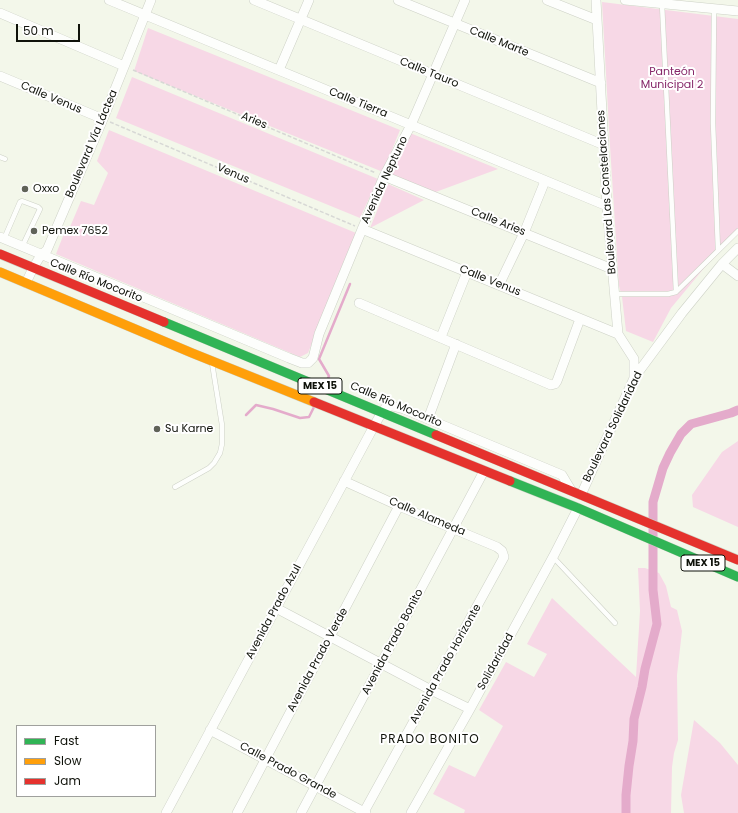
<!DOCTYPE html>
<html>
<head>
<meta charset="utf-8">
<style>
  body { margin:0 }
  #map { position:relative; width:738px; height:813px; overflow:hidden; background:#f3f7ea; font-family:Poppins,sans-serif }
  canvas { display:block }
  .legend { position:absolute; left:16px; top:725px; width:140px; height:72px; box-sizing:border-box; background:#fff; border:1px solid #9fa09d; margin:0; padding:5px 7px; list-style:none; font-size:12px; color:#0f120a }
  .legend li { display:flex; align-items:center; gap:8px; height:20px }
  .legend b { width:20px; border:1px solid #9fa09d }
  .scale { position:absolute; left:16px; top:24px; width:64px; height:18px; box-sizing:border-box; border:2px solid #0f120a; border-top:0; padding-left:5px; font-size:12px; line-height:14px; white-space:nowrap; color:#0f120a; -webkit-text-stroke:3px #fff; paint-order:stroke }
</style>
</head>
<body>
<div id="map">
<canvas width="738" height="813"></canvas>
<ul class="legend">
<li><b style="height:5px;background:#30b455"></b>Fast</li>
<li><b style="height:5px;background:#ff9f0a"></b>Slow</li>
<li><b style="height:5px;background:#e5322d"></b>Jam</li>
</ul>
<div class="scale">50 m</div>
</div>
<script>
const g = document.querySelector('canvas').getContext('2d');
g.lineJoin = 'round';
function fill(path, color) { g.fillStyle = color; g.fill(path, 'evenodd'); }
const shape = rows => new Path2D(rows.map(r => 'M' + r).join(''));
function strokePath(path, color, width, dash) { g.strokeStyle = color; g.lineWidth = width; g.lineCap = dash ? 'butt' : 'round'; g.setLineDash(dash || []); g.stroke(path); }
function write(font, color, halo, rows, align = 'center') {
  g.font = font + ' Poppins,sans-serif'; g.lineWidth = 4; g.setLineDash([]); g.textBaseline = 'middle'; g.strokeStyle = halo; g.fillStyle = color; for (const [text, x, y, turn = 0] of rows) {
    g.save(); g.translate(x, y); g.rotate((+turn || 0) * Math.PI / 180); g.textAlign = isNaN(turn) ? turn : align; if (halo) g.strokeText(text, 0, 0); g.fillText(text, 0, 0); g.restore();
  }
}
fill(shape([
  [602,2,738,19,738,233,715,255,671,308,653,342,626,331,622,297,619,286,610,146],
  [148,28,400,130,383,172,134,71],
  [132,77,378,179,360,218,116,118],
  [109,130,356,233,308,353,300,357,56,254,67,226,70,227,81,201,94,205,108,173,97,161],
  [410,133,498,169,433,193,391,176],
  [388,184,424,200,370,228],
  [738,441,738,527,693,507,692,495,722,452],
  [638,568,645,568,659,573,666,586,671,607,677,610,682,631,677,675,678,740,674,753,672,767,671,813,464,813,465,810,433,794,449,765,475,777,503,726,479,710,506,662,534,677,547,654,527,644,552,598,636,677,640,611],
  [694,720,720,743,738,765,738,813,684,813,681,795]
]), '#f7d8e6');
strokePath(shape([
  [325,385,329,376,319,359,350,284],
  [246,415,256,405,273,409,300,418,309,417,314,407]
]), '#e4abcb', 2.5);
strokePath(shape([
  [626,813,626,795,629,766,633,741,634,719,642,687,645,669,657,624,653,590,653,502,663,468,670,453,681,434,691,424,731,413,738,410]
]), '#e4abcb', 9);
const lane = shape([
  [714,9,713,123,718,250],
  [0,157,5,159],
  [4,239,20,202,22,201,38,207,40,209,22,247],
  [676,292,738,231],
  [614,294,668,294,676,292,662,4],
  [175,487,209,468,214,463,220,453,222,444,222,425,212,363],
  [553,557,615,623]
]);
const street = shape([
  [109,0,607,206],
  [254,0,604,145],
  [398,0,601,83],
  [547,0,597,20],
  [596,0,607,206,618,334,634,359,634,378],
  [625,0,738,11],
  [0,13,124,66],
  [279,70,309,0],
  [0,76,103,119],
  [384,176,612,269],
  [362,229,618,334],
  [0,237,289,358,302,363,308,363,313,358,319,334,384,176,411,125,465,0],
  [722,264,738,276],
  [26,283,33,268,41,255,47,250,103,119,151,0],
  [499,285,524,233,545,181],
  [359,303,551,385,555,384,557,381,580,319],
  [441,337,467,272],
  [428,419,456,344],
  [344,481,399,506,497,547,502,551,504,557,364,812],
  [581,495,634,378,682,313,722,264,738,248],
  [276,608,431,690,470,709],
  [210,730,366,813],
  [166,813,374,426,382,412,386,407,392,406,404,409,562,475,571,490],
  [237,813,399,506],
  [301,813,484,471],
  [411,813,470,709,553,557,578,508]
]);
const fast = shape([
  [164,322,436,435],
  [510,481,578,508,738,577]
]);
const slow = shape([
  [0,272,192,353,314,402]
]);
const jam = shape([
  [0,254,164,322],
  [314,402,510,481],
  [436,435,738,560]
]);
strokePath(lane, '#cdd1c6', 5.5);
strokePath(street, '#cdd1c6', 10);
strokePath(fast, '#cdd1c6', 10);
strokePath(slow, '#cdd1c6', 10);
strokePath(jam, '#cdd1c6', 10);
strokePath(shape([
  [133,70,376,173],
  [110,122,355,226]
]), '#d7d8d5', 1.5, [4, 2]);
strokePath(lane, '#fdfefc', 4.5);
strokePath(street, '#fdfefc', 9);
strokePath(fast, '#30b455', 9);
strokePath(slow, '#ff9f0a', 9);
strokePath(jam, '#e5322d', 9);
for (const [x, y, r, color] of [
  [25,189,4,"#5f6258"],
  [34,231,4,"#5f6258"],
  [157,429,4,"#5f6258"]
]) { const dot = new Path2D(); dot.arc(x, y, r, 0, 2 * Math.PI); g.fillStyle = color; g.fill(dot); strokePath(dot, '#fff', 1.5); }
for (const [x, y, w] of [
  [320,386,44],
  [703,563,44]
]) { const box = new Path2D(); box.roundRect(x - w / 2, y - 8, w, 16, 3); g.fillStyle = '#fff'; g.fill(box); strokePath(box, '#0f120a', 1); }
write('bold 10px', '#0f120a', null, [
  ["MEX 15",320,386],
  ["MEX 15",703,563]
]);
write('11px', '#0f120a', '#fff', [
  ["Calle Marte",499,42,22],
  ["Calle Tauro",429,73,22],
  ["Calle Venus",51,98,23],
  ["Calle Tierra",358,103,22],
  ["Aries",254,121,23],
  ["Boulevard Vía Láctea",92,144,-67],
  ["Venus",233,174,23],
  ["Avenida Neptuno",385,180,-65],
  ["Boulevard Las Constelaciones",607,192,-94],
  ["Calle Aries",498,222,22],
  ["Calle Río Mocorito",96,281,22],
  ["Calle Venus",490,281,22],
  ["Calle Río Mocorito",396,405,23],
  ["Boulevard Solidaridad",613,427,-64],
  ["Calle Alameda",427,517,23],
  ["Avenida Prado Azul",274,612,-62],
  ["Avenida Prado Bonito",393,642,-62],
  ["Avenida Prado Verde",318,660,-62],
  ["Solidaridad",496,662,-61],
  ["Avenida Prado Horizonte",446,664,-61],
  ["Calle Prado Grande",288,771,28]
]);
write('11px', '#852668', '#fff', [
  ["Panteón",672,72],
  ["Municipal 2",672,85]
]);
write('11px', '#0f120a', '#fff', [
  ["Oxxo",33,189],
  ["Pemex 7652",42,231],
  ["Su Karne",165,429]
], 'left');
g.letterSpacing = '1px';
write('12px', '#0f120a', '#fff', [
  ["PRADO BONITO",430,740]
]);
g.letterSpacing = '0px';
</script>
</body>
</html>
